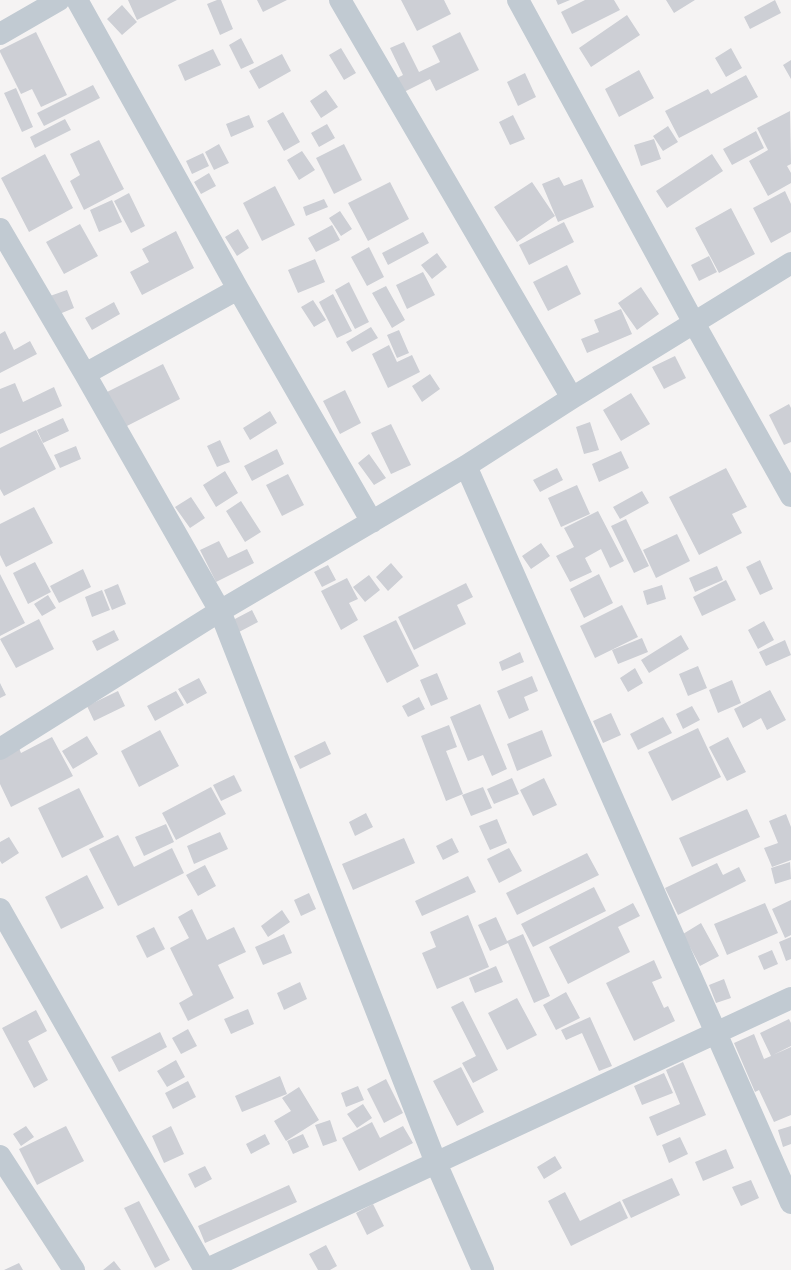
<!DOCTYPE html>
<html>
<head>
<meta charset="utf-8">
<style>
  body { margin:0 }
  canvas { display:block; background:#f5f3f3 }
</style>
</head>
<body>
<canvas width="791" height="1270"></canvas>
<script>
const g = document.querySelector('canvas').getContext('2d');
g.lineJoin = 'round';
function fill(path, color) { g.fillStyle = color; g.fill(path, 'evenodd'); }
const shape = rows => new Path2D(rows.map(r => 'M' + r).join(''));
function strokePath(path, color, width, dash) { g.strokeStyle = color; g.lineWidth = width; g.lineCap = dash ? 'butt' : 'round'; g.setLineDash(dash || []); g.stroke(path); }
fill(shape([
  [128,0,177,0,137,20],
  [217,0,221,0,233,29,220,35,207,4],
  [257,0,287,0,263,12],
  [401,0,444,0,451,14,417,31],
  [556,0,570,0,558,5],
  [585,0,614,0,620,10,572,34,561,12],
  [666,0,695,0,674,13],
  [775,0,781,13,750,29,744,17],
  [122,5,137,22,122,35,107,19],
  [627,15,640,35,591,67,579,48],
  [36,32,67,95,41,107,32,89,21,94,0,52,0,50],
  [460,32,479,70,436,91,430,79,400,94,393,80,403,75,390,48,404,42,419,72,440,62,432,46],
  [241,38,254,63,241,69,229,45],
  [341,48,356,73,344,80,329,55],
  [731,48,742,68,726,77,715,58],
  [213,49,221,65,185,81,178,65],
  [282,54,291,71,259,89,249,71],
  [791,60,791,79,783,65],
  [639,70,654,98,619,117,605,89],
  [525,73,536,97,518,106,507,82],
  [746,75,758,97,679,138,665,111,708,89,711,94],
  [93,85,100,98,44,126,37,113],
  [16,88,33,127,22,132,4,93],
  [326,90,338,107,321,118,310,101],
  [790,111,791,164,787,166,791,173,791,183,768,196,749,161,768,150,757,128],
  [283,112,300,142,284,151,267,121],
  [249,115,254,127,231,137,226,124],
  [513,115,525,139,510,145,499,122],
  [65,119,71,130,35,148,30,137],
  [327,124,335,138,319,147,311,133],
  [668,126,678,142,663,151,653,136],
  [756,131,764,148,732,165,723,149],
  [654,139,661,159,641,166,634,145],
  [99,140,124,189,84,210,70,181,80,175,70,154],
  [219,144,229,163,214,170,205,152],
  [344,144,362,180,334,194,316,158],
  [302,151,315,170,299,180,287,160],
  [203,153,209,166,192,174,186,161],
  [45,154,73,208,29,232,1,178],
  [712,154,723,171,667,208,656,191],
  [209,173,216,186,201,194,194,182],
  [559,177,564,186,582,179,594,207,558,222,542,184],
  [390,182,409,219,368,241,348,203],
  [532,182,555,216,517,242,494,207],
  [275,186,295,225,262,241,243,203],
  [785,191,791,204,791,232,771,243,753,208],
  [129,193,145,226,131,233,114,201],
  [324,199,328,207,306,216,303,207],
  [112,200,122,222,99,232,90,210],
  [731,208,755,254,719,273,695,228],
  [340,211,352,229,341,236,329,218],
  [564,222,574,242,529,265,519,245],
  [80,224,98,256,64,274,46,242],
  [332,225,340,240,316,252,308,238],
  [238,229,249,248,237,256,225,237],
  [176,231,194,268,142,295,130,272,149,262,142,249],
  [423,232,429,243,388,265,382,253],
  [369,247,384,277,367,286,351,257],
  [437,253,447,267,432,279,421,265],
  [709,256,717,272,699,281,691,265],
  [315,259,325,282,298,293,288,270],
  [567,265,581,294,548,311,533,282],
  [423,272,435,295,407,309,396,285],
  [349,282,369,322,355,329,335,290],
  [386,286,405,320,392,328,372,293],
  [641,287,659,314,637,330,618,303],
  [67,290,74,308,57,315,50,296],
  [333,294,352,331,337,338,319,302],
  [313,300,326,320,314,327,301,307],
  [114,302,120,314,92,330,85,318],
  [621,309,632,334,587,353,581,339,599,332,594,320],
  [371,327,378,338,352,352,346,342],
  [399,330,409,353,397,358,387,335],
  [5,331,14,350,30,341,37,354,0,373,0,334],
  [389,345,397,362,412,355,420,372,388,388,372,354],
  [675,356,686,378,664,389,652,367],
  [163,364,180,399,123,428,105,393],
  [430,374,440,389,422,402,412,386],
  [15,383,23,402,54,387,62,406,0,434,0,389],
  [345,390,361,423,340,434,323,401],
  [631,393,650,424,621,441,603,410],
  [789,404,791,408,791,442,784,445,769,415],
  [270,411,277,423,250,440,243,428],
  [63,418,69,431,43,443,37,430],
  [590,422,599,450,584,454,576,427],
  [391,424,411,465,391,474,371,433],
  [36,430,56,469,4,496,0,489,0,448],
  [220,440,230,462,217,467,207,446],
  [76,446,81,459,60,468,54,455],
  [277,449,284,464,252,481,244,466],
  [621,451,629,468,599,482,592,464],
  [369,454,386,478,374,485,358,463],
  [557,468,563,480,540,492,533,480],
  [726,468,747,507,732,514,742,533,699,555,669,497],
  [225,471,238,493,216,507,203,485],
  [288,474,304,505,282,516,266,485],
  [577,485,590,514,561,527,548,498],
  [642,491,649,503,620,519,613,507],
  [191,497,205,518,190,528,175,507],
  [241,501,261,532,245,542,226,511],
  [34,507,53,543,6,567,0,555,0,524],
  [598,511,624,561,610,568,601,549,585,558,592,572,570,582,556,556,574,547,564,528],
  [626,519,649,566,634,573,611,526],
  [677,534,690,561,656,578,643,550],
  [219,541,228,558,247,549,254,563,216,582,200,550],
  [541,543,550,556,531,569,522,556],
  [760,560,773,589,760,595,746,567],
  [35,562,51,592,28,604,13,573],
  [391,563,403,577,388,591,376,577],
  [328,565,336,580,322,587,314,572],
  [717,566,723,580,695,592,689,578],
  [83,569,91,587,59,603,50,586],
  [0,574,25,623,0,636],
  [599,574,613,603,584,618,570,589],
  [369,575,380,590,365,602,353,587],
  [347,578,358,599,349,603,358,620,341,630,321,591],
  [726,580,736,600,702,616,693,597],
  [466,583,473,597,457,605,466,624,414,650,398,617],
  [118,584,126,604,112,610,104,590],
  [662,585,666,599,647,605,643,591],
  [102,590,110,610,92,617,85,597],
  [48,595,56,608,42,616,34,604],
  [622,605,638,637,595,658,580,626],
  [252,610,258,622,239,632,233,620],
  [39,619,54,649,16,668,0,639],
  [396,620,419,666,387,683,363,636],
  [764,621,774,640,758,649,748,630],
  [114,630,119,640,97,651,92,641],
  [681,635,689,649,649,673,641,660],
  [642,638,648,652,618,664,612,650],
  [785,640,791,655,766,666,759,652],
  [520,652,524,662,502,671,499,662],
  [698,666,707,688,688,696,679,674],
  [635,668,643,683,628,692,620,678],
  [437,673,448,699,431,706,420,680],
  [532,676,538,691,524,697,529,710,509,719,497,691],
  [199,678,207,693,187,704,178,689],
  [732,680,741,703,718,713,709,690],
  [0,683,6,695,0,698],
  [770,690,786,720,767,730,761,718,743,728,734,709],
  [118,691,125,706,94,721,87,706],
  [176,691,184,705,155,721,147,706],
  [419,697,425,709,408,717,402,706],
  [480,704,507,769,492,776,483,755,468,761,450,717],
  [692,706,700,720,683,729,676,714],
  [611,713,621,735,603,743,593,721],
  [663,717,672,733,638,750,630,734],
  [449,725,457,747,446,751,463,794,446,801,421,736],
  [698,728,721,777,672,801,648,752],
  [160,730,179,766,139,787,121,751],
  [542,730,552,756,517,771,507,744],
  [87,736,98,754,73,769,62,751],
  [52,737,73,776,11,807,0,784,0,758,19,748,21,753],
  [728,737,746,772,727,781,709,747],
  [325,741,331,754,300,769,294,756],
  [234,775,242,791,221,801,213,785],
  [512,778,519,794,494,804,487,789],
  [544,778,557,805,533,816,520,790],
  [211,787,226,814,176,840,162,813],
  [483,787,492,808,471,816,462,795],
  [79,788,104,837,62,858,38,808],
  [747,809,760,837,692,867,679,838],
  [366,813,373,827,355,836,349,822],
  [786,814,791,827,791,860,772,867,764,848,778,843,769,821],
  [497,819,507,843,490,850,479,826],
  [166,824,174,842,144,856,135,837],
  [220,832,228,849,194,864,187,846],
  [118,835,134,867,172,848,184,873,118,906,89,849],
  [9,837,19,853,2,864,0,861,0,842],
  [404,838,415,863,353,890,342,864],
  [452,838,459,852,443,860,436,846],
  [509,848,522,871,499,883,487,859],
  [587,853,599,875,517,915,506,893],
  [790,862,791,879,775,884,771,868],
  [717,863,723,875,739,867,746,881,678,915,665,888],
  [205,865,216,886,198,896,186,875],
  [87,875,104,908,61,929,45,897],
  [468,876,476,892,422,916,415,901],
  [594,887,606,911,533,947,521,924],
  [309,893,316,909,301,916,294,900],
  [791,900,791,935,785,938,772,909],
  [633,903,640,916,618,927,630,952,568,984,549,947],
  [765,903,778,933,727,955,714,924],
  [192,909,207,940,234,927,246,952,218,965,234,998,188,1021,179,1003,193,995,170,948,189,938,178,917],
  [282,910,290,922,268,937,261,926],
  [468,915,489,967,437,989,422,953,436,947,430,932],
  [496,917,507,941,523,934,550,996,534,1003,508,943,490,951,478,925],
  [701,923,719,956,700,966,683,934],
  [154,927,165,949,147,958,136,936],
  [284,934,292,953,263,965,255,947],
  [791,937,791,959,786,961,779,942],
  [772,950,778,964,764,970,758,956],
  [654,960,662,978,652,982,664,1008,668,1006,675,1021,634,1041,606,983],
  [496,966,503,982,475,993,469,978],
  [724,979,731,998,716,1003,709,985],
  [300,982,307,999,284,1010,277,993],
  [566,992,580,1018,556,1030,543,1005],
  [517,998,537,1035,507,1050,488,1013],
  [463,1001,498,1070,473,1083,462,1063,476,1056,451,1007],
  [248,1009,254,1024,231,1034,224,1019],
  [36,1010,47,1031,28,1041,48,1080,34,1088,2,1028],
  [590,1017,612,1066,599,1071,582,1033,566,1040,561,1030],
  [789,1019,791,1023,791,1046,773,1055,791,1047,791,1115,774,1122,759,1090,755,1092,734,1043,754,1034,764,1059,771,1056,760,1033],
  [188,1029,197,1046,181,1054,172,1038],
  [160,1032,167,1047,119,1072,111,1057],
  [176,1060,185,1077,167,1087,157,1071],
  [683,1062,706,1115,657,1136,649,1117,680,1104,666,1070],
  [461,1067,484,1112,457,1126,433,1081],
  [664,1073,673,1093,642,1105,634,1086],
  [280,1076,287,1094,242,1112,235,1096],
  [386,1079,403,1113,384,1123,367,1089],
  [188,1081,196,1097,173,1109,165,1093],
  [358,1086,364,1100,346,1107,341,1093],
  [299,1087,319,1120,286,1141,274,1121,291,1111,282,1098],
  [363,1104,372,1118,357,1128,347,1114],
  [330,1120,337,1141,323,1146,315,1125],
  [372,1122,380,1138,403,1126,413,1143,359,1171,342,1138],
  [26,1126,34,1137,21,1146,13,1134],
  [66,1126,84,1161,37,1185,19,1149],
  [171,1126,184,1154,164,1163,152,1136],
  [791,1126,791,1144,783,1147,778,1130],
  [265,1134,270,1144,251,1154,246,1144],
  [303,1134,309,1147,293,1154,287,1141],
  [680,1137,688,1154,669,1163,662,1145],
  [726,1149,734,1168,703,1181,695,1162],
  [555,1156,562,1168,544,1179,537,1167],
  [205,1166,212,1179,195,1188,188,1174],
  [672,1178,680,1195,631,1218,622,1200],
  [751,1180,759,1198,741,1206,732,1187],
  [289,1185,297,1202,205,1243,198,1226],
  [565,1192,580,1221,620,1201,628,1218,571,1246,548,1201],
  [139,1201,170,1260,155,1268,124,1208],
  [373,1204,384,1226,367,1235,356,1213],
  [326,1245,337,1266,330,1270,318,1270,309,1254],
  [114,1261,121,1270,103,1270],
  [19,1263,23,1270,4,1270]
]), '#cdcfd5');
strokePath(shape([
  [77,0,238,289,372,522],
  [340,0,572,398],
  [518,0,694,323,791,496],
  [0,34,59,0],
  [0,229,85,374,220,611,436,1163,483,1270],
  [85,374,238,289],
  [466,466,791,1203],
  [0,749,220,611,466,466,572,398,791,263],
  [0,909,205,1270],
  [0,1156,74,1270],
  [205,1270,791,998]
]), '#c1cad2', 22);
</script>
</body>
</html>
